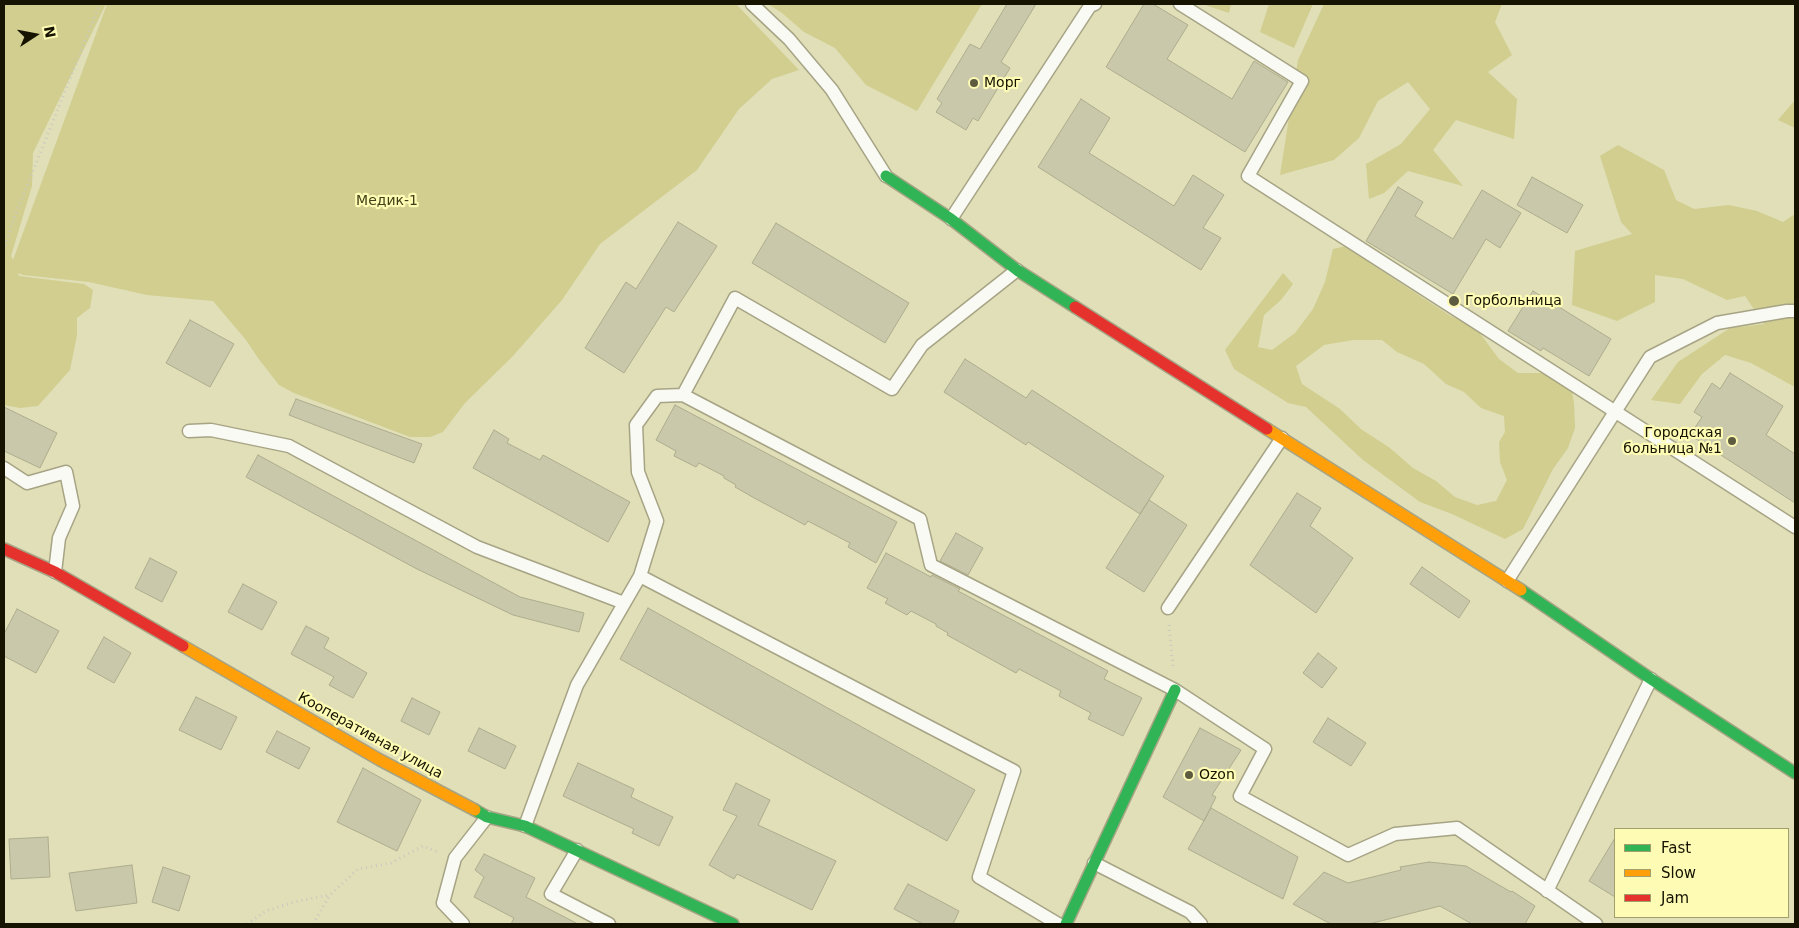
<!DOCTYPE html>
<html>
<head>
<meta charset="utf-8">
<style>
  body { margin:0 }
  #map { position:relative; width:1799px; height:928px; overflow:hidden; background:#e0dfb8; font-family:"DejaVu Sans",sans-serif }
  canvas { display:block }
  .frame { position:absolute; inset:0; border:5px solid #161400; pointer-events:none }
  .legend { position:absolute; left:1614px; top:828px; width:175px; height:90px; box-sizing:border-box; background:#fefbb4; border:1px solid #a19f6c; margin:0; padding:6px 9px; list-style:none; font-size:15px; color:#161400 }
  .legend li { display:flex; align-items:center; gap:10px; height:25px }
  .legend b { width:25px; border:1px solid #a19f6c }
  .north { position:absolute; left:10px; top:10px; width:50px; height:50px; -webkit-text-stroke:4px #fefbb4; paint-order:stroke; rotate:79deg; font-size:14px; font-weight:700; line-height:20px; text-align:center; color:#161400 }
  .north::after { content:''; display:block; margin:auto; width:18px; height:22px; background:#161400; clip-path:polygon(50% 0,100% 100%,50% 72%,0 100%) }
</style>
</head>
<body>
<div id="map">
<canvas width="1799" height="928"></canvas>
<div class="frame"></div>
<ul class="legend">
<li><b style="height:6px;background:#30b455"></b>Fast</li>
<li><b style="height:6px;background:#ff9f0a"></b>Slow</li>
<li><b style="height:6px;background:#e5322d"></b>Jam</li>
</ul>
<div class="north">N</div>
</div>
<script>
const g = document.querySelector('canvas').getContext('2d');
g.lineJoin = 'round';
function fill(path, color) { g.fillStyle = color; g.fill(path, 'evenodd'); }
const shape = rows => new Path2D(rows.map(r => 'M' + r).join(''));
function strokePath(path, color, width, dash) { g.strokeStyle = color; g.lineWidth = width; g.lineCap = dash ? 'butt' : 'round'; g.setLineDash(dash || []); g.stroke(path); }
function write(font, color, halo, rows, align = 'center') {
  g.font = font + ' "DejaVu Sans",sans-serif'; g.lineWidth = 4.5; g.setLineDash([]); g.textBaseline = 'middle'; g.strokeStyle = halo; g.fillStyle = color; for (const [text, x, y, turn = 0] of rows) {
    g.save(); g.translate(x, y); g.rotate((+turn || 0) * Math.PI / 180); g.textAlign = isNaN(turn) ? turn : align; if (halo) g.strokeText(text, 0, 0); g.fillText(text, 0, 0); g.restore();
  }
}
fill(shape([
  [4,4,106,4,33,153,32,186,11,256,13,260,107,4,736,4,799,70,772,79,739,109,697,170,600,244,562,300,513,356,465,403,443,432,430,437,410,437,294,393,279,385,258,358,246,340,213,301,147,295,89,282,23,275,18,273,19,276,84,284,93,290,90,308,77,318,77,335,70,370,38,406,20,408,4,405],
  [768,4,982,4,917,111,866,85,835,48,804,32,782,13],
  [1202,4,1231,4,1229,13],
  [1269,4,1313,4,1294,48,1260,32],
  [1324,4,1502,4,1495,22,1512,55,1488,72,1517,99,1514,139,1456,120,1433,150,1463,186,1408,171,1384,193,1369,199,1366,164,1401,144,1430,109,1408,82,1378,101,1359,138,1334,160,1280,175,1298,60],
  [1795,100,1795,128,1778,120],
  [1618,145,1664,170,1676,200,1694,209,1729,205,1757,211,1783,222,1795,214,1795,387,1751,363,1725,355,1702,374,1680,404,1651,400,1678,362,1730,328,1764,324,1745,296,1727,300,1683,279,1655,275,1655,302,1617,321,1572,305,1575,251,1632,234,1621,222,1600,156],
  [1355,244,1373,265,1449,315,1476,328,1499,359,1518,373,1542,373,1571,386,1574,403,1575,428,1568,448,1553,469,1523,529,1505,539,1452,514,1420,502,1363,460,1306,407,1288,403,1234,369,1225,350,1283,273,1293,284,1281,300,1264,315,1258,347,1272,350,1295,333,1313,309,1325,282,1333,249],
  [1353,340,1382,340,1397,352,1424,364,1446,384,1464,392,1481,408,1504,416,1505,432,1499,442,1500,462,1507,480,1496,501,1477,505,1455,497,1436,481,1413,468,1390,448,1361,429,1340,409,1302,384,1296,366,1324,345]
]), '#d1ce8f');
const building = shape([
  [1007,4,1036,4,1001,62,1010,68,978,121,973,118,966,130,936,112,942,103,937,99,970,44,980,49,1007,4],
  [1144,4,1153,4,1188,25,1167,59,1232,99,1254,61,1288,82,1245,152,1106,67,1144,4],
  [1081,99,1110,118,1089,153,1174,206,1193,175,1224,195,1203,228,1221,238,1201,270,1038,167,1081,99],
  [1532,177,1583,205,1567,233,1517,205,1532,177],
  [1398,187,1423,202,1415,216,1453,239,1482,190,1521,213,1500,248,1486,239,1453,294,1366,241,1398,187],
  [678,222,717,246,674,312,666,307,624,373,585,348,626,282,636,289,678,222],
  [776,223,909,303,885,343,752,263,776,223],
  [1533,291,1611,339,1589,376,1543,348,1541,351,1508,331,1533,291],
  [190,320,234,344,210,387,166,363,190,320],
  [965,359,1026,398,1032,390,1164,476,1140,514,1028,442,1026,445,944,392,965,359],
  [1730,373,1783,406,1766,435,1795,454,1795,503,1690,435,1702,417,1694,412,1712,383,1720,389,1730,373],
  [296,399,422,444,414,463,289,415,296,399],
  [675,405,897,522,876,563,848,547,850,543,808,521,805,525,756,499,735,487,736,485,724,478,724,476,699,463,696,467,674,456,676,451,656,440,675,405],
  [4,407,57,433,40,468,4,451,4,407],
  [494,430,509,439,507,443,540,460,543,455,630,502,608,542,473,468,494,430],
  [258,455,520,597,584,613,579,632,513,615,417,569,246,477,258,455],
  [1297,493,1321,508,1310,526,1353,558,1316,613,1250,565,1297,493],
  [1149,500,1187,525,1144,592,1106,568,1149,500],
  [956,533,983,548,968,575,940,561,956,533],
  [886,553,931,577,932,575,960,589,958,591,1108,671,1104,679,1142,698,1123,736,1088,719,1091,713,1059,696,1061,691,1019,669,1016,673,947,635,948,633,936,626,936,624,911,611,907,615,885,603,888,599,867,588,886,553],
  [150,558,177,572,162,602,135,588,150,558],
  [1422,567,1470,601,1459,618,1410,584,1422,567],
  [243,584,277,602,262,630,228,612,243,584],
  [648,608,975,790,947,841,620,659,648,608],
  [17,609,59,631,36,673,4,656,4,634,17,609],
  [306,626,329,638,324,648,367,673,353,698,329,685,334,677,291,654,306,626],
  [104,637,131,653,114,683,87,668,104,637],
  [1318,653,1337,668,1322,688,1303,673,1318,653],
  [196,697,237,717,221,750,179,730,196,697],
  [412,698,440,712,429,735,401,721,412,698],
  [1328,718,1366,743,1351,766,1313,742,1328,718],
  [479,728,516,746,505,769,468,751,479,728],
  [1200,728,1241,750,1212,795,1216,797,1204,821,1163,797,1200,728],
  [277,731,310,748,299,769,266,752,277,731],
  [578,763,634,789,631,797,673,817,659,846,632,833,634,829,563,796,578,763],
  [363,768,421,800,397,851,337,822,363,768],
  [736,783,770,800,758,825,836,861,812,910,737,874,734,879,709,865,737,816,723,810,736,783],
  [1211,808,1298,857,1283,899,1188,849,1211,808],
  [48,837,50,877,11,879,9,839,48,837],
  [1615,838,1615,897,1589,881,1615,838],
  [484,854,535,878,526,897,578,924,511,924,514,918,474,897,484,877,475,870,484,854],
  [1429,862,1466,866,1511,892,1512,891,1535,906,1525,924,1472,924,1440,906,1369,924,1331,924,1293,904,1324,872,1348,883,1401,870,1400,867,1429,862],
  [132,865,137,903,76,911,69,873,132,865],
  [163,867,190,876,179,911,152,902,163,867],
  [908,884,959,911,953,924,923,924,894,909,908,884]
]);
fill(building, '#c9c8ab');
strokePath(building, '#adac8d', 1);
const lane = shape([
  [752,4,789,39,832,90,886,176],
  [1180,4,1302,81,1248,176,1795,527],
  [951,219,1090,6,1095,4],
  [683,395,735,298,892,389,922,345,1017,270],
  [189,431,211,430,289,446,477,547,624,603],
  [4,468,27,483,66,472,73,506,59,538,55,572],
  [640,576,1014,771,979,877,1058,924],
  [1507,581,1650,357,1717,323,1787,311,1795,311],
  [1168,608,1282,438],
  [525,826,577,685,640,576,657,521,638,472,636,425,657,396,683,395,920,519,931,565,1175,690,1265,749,1240,796,1348,855,1395,834,1457,828,1596,924],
  [577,850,551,894,609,924],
  [1094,863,1190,912,1201,924],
  [1547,891,1651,679],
  [463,924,443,903,455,858,487,817]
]);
const fast = shape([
  [886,176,951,219,1017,270,1075,307],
  [1521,590,1651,679,1795,773],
  [475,810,487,817,525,826,733,924],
  [1066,924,1175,690]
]);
const slow = shape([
  [1267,429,1521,590],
  [183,646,380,760,475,810]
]);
const jam = shape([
  [1075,307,1267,429],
  [4,549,55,572,183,646]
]);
strokePath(lane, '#a6a485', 15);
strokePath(fast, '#a6a485', 14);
strokePath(slow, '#a6a485', 14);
strokePath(jam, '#a6a485', 14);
strokePath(shape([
  [4,251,13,221,100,4],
  [1169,625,1173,666],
  [247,924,266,911,294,902,329,895],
  [313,924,330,895,358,869,391,863,423,846,440,853]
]), '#c9c9be', 3, [1, 4]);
strokePath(lane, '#fafaf4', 12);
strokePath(fast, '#30b455', 11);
strokePath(slow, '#ff9f0a', 11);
strokePath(jam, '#e5322d', 11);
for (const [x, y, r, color] of [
  [974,83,5,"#5d5b40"],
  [1454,301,6,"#5d5b40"],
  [1732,441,5,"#5d5b40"],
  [1189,775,5,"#5d5b40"]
]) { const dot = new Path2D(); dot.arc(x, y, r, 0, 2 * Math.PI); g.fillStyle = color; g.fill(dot); strokePath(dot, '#fefbb4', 2); }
write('14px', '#161400', '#fefbb4', [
  ["Морг",984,83],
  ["Горбольница",1465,301],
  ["Городская",1722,433,"right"],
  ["больница №1",1722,449,"right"],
  ["Ozon",1199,775]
], 'left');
write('14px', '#413f18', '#fefbb4', [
  ["Медик-1",387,201]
]);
write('14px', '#161400', '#fefbb4', [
  ["Кооперативная улица",370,736,29]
]);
</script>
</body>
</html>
